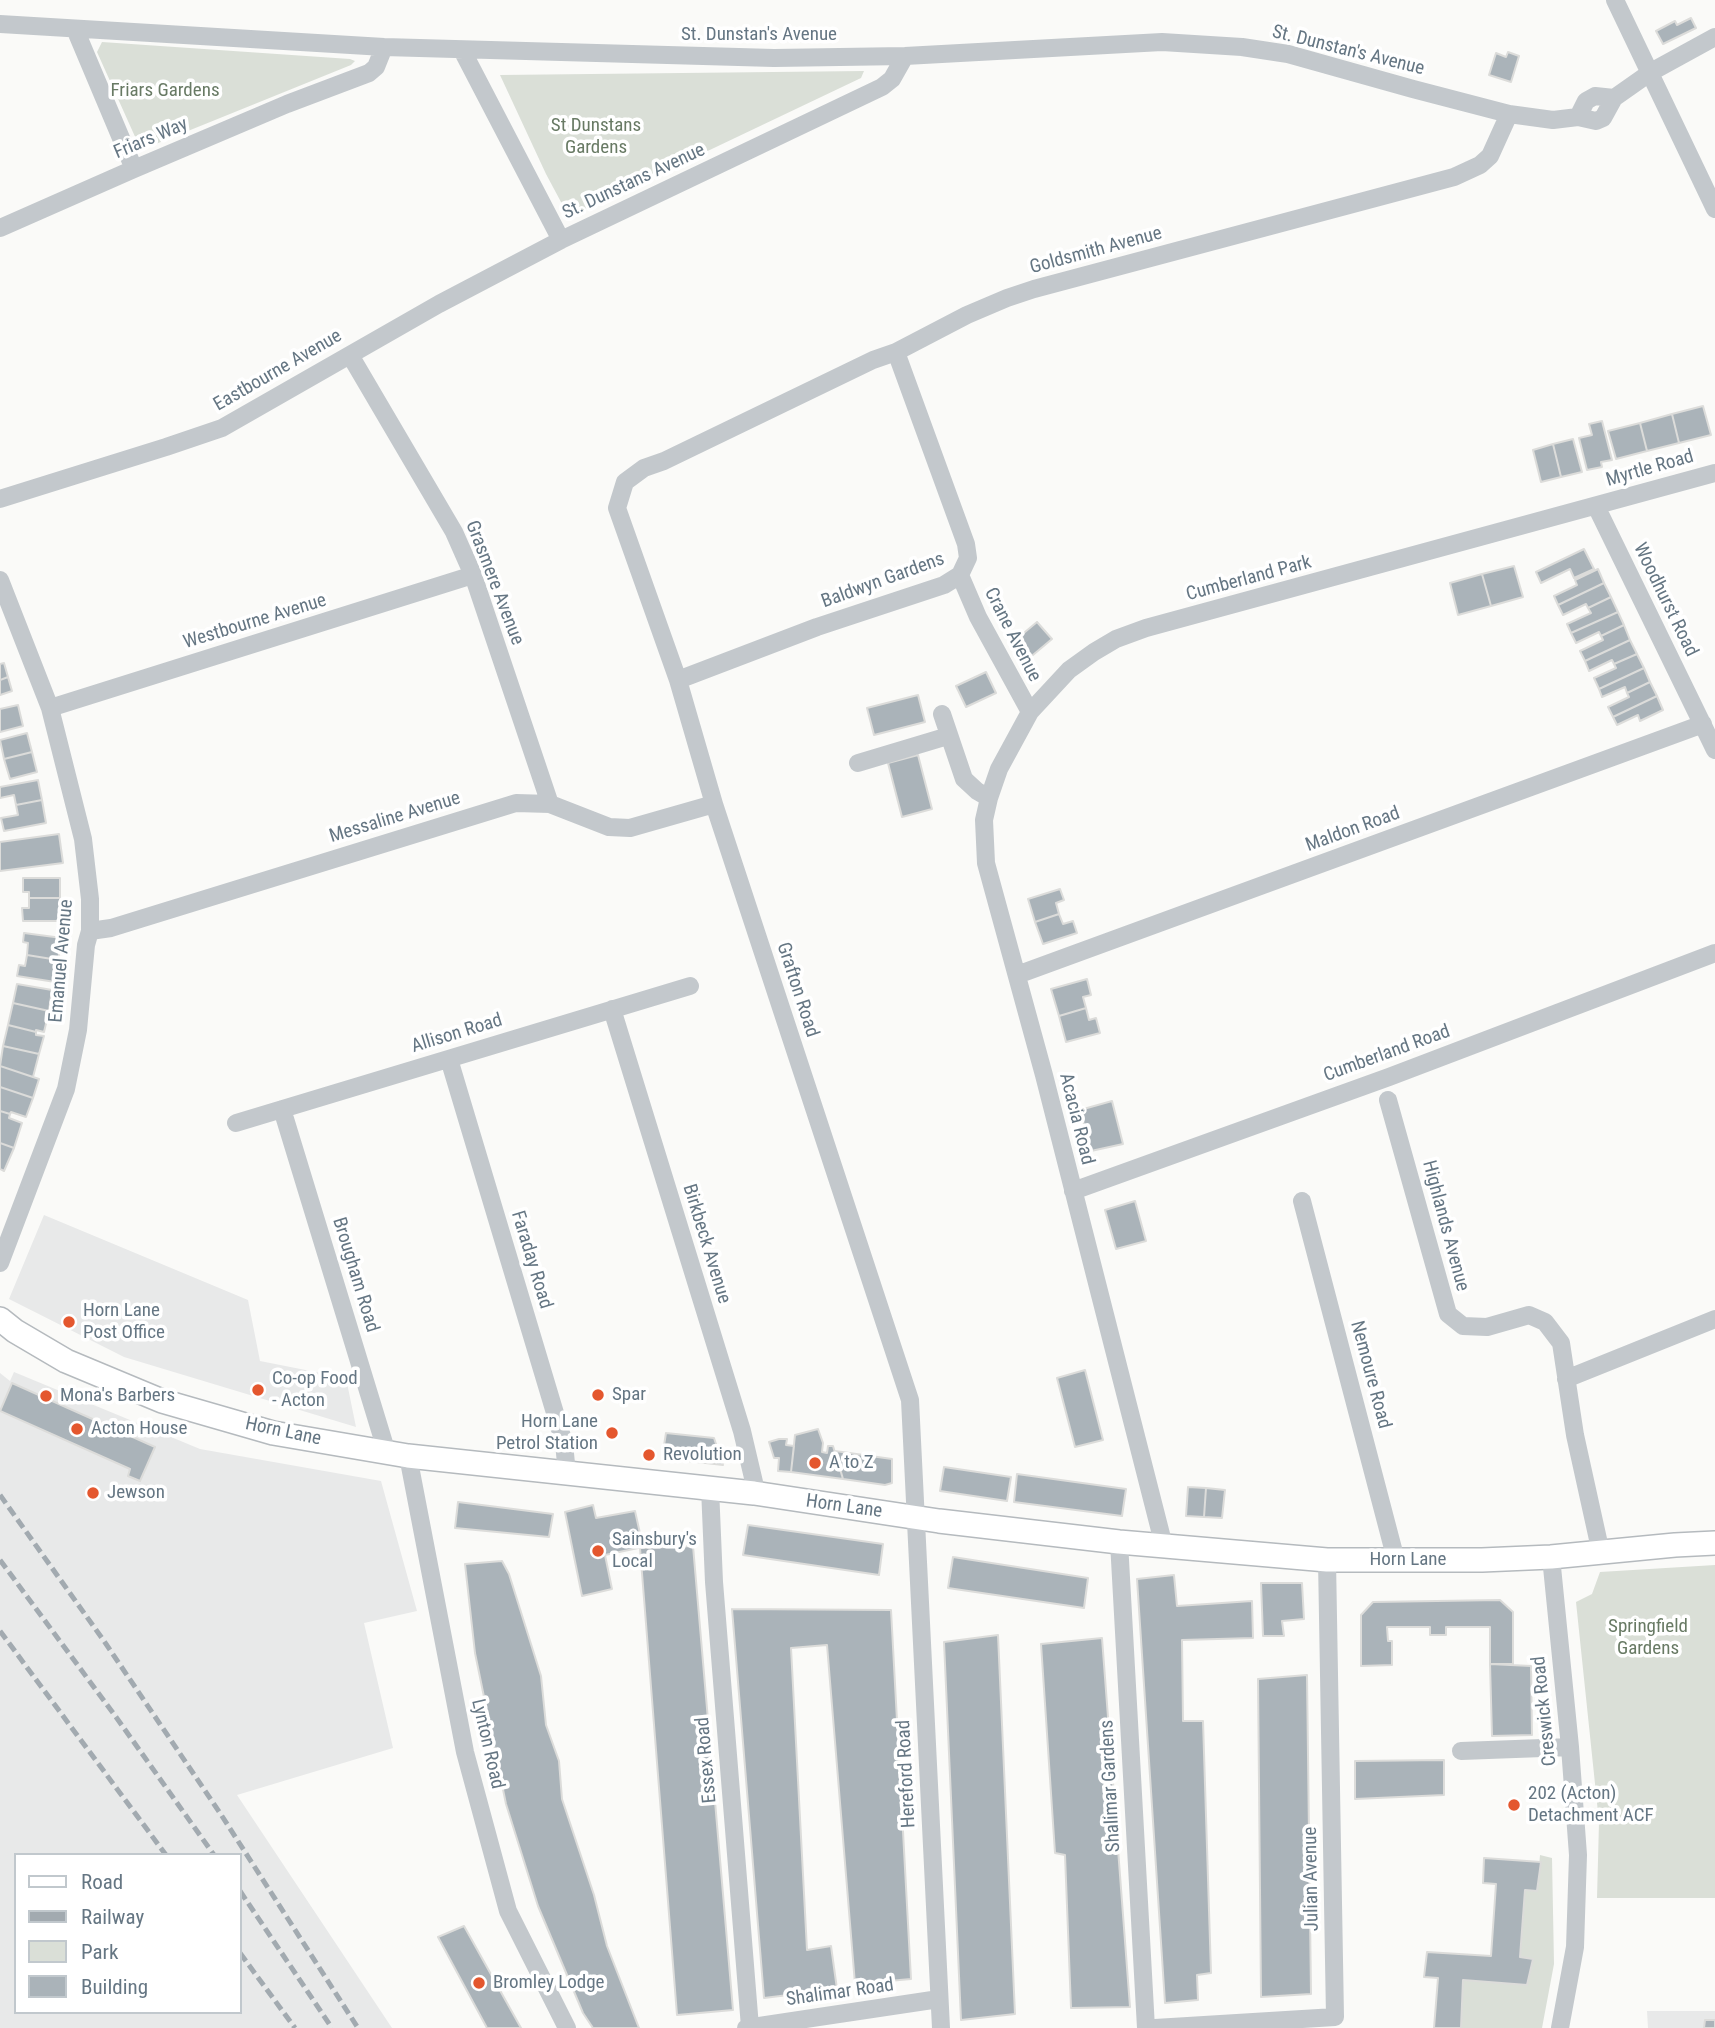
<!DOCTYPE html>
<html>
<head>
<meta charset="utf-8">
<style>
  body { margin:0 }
  #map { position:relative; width:1715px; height:2028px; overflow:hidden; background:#fafaf8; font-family:"Roboto Condensed",sans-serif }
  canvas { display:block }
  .legend { position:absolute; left:14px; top:1853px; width:228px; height:161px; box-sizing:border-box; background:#fff; border:2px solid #c1c8cd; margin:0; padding:9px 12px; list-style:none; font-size:21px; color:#657683 }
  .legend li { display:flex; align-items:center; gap:14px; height:35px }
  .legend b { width:35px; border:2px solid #c1c8cd }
</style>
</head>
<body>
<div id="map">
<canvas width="1715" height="2028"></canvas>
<ul class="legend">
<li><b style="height:9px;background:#fff"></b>Road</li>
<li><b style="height:9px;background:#a2aab0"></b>Railway</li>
<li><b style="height:19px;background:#dadfd7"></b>Park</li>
<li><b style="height:19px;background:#aab3b9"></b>Building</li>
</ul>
</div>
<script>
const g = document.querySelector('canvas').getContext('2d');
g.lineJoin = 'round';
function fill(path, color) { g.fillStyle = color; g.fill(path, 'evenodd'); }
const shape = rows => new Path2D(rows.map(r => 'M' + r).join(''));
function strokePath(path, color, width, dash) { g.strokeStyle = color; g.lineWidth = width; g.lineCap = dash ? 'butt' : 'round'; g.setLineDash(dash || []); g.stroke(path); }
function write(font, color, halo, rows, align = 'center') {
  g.font = font + ' "Roboto Condensed",sans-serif'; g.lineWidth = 7; g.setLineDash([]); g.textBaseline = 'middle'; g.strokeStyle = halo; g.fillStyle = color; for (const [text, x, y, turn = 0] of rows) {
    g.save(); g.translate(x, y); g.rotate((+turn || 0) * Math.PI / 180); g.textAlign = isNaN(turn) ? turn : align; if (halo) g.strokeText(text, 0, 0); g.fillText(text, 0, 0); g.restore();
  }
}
fill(shape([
  [44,1215,248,1300,260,1361,346,1378,356,1427,124,1357,9,1299],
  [14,1372,200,1449,381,1481,417,1611,364,1623,393,1748,237,1795,392,2028,0,2028,0,1373,10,1381],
  [16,1855,240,1855,240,2012,16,2012],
  [1647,2011,1715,2011,1715,2028,1648,2028]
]), '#e8e9e9');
fill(shape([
  [102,42,350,59,355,61,351,65,141,150,97,52],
  [864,71,861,78,569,217,546,174,500,75],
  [1715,1565,1715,1898,1597,1898,1599,1822,1576,1602,1592,1594,1600,1572],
  [1540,1855,1552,1858,1554,1964,1542,2028,1461,2028,1463,1980,1527,1985,1533,1959,1520,1957,1525,1890,1537,1890]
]), '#dadfd7');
const building = shape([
  [1691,18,1696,28,1663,44,1656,31,1675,21,1677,25,1691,18],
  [1508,52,1519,56,1511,82,1489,75,1496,53,1506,57,1508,52],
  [1703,406,1711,435,1679,443,1672,414,1703,406],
  [1672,414,1679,443,1647,451,1640,423,1672,414],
  [1602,421,1612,460,1601,462,1602,467,1587,470,1579,438,1592,435,1589,424,1602,421],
  [1640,423,1647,451,1616,459,1608,431,1640,423],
  [1573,439,1582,472,1561,477,1553,444,1573,439],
  [1553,444,1561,477,1541,482,1533,450,1553,444],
  [1584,549,1594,569,1574,578,1570,569,1541,583,1536,572,1584,549],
  [1514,566,1523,597,1491,606,1482,574,1514,566],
  [1598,569,1604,583,1558,605,1554,596,1577,585,1575,580,1598,569],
  [1482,574,1491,606,1458,615,1450,583,1482,574],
  [1604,583,1611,597,1588,608,1586,604,1563,615,1558,605,1604,583],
  [1611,597,1618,612,1571,633,1567,624,1591,613,1588,608,1611,597],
  [1618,612,1624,625,1601,636,1599,632,1576,643,1571,633,1618,612],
  [1037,622,1052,639,1027,660,1013,642,1037,622],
  [1624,625,1630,640,1585,661,1580,651,1603,640,1601,636,1624,625],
  [1630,640,1637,654,1614,664,1612,660,1589,671,1585,661,1630,640],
  [1637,654,1644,668,1599,689,1594,678,1616,668,1614,664,1637,654],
  [4,663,8,677,0,680,0,664,4,663],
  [1644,668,1650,682,1627,693,1625,687,1602,697,1599,689,1644,668],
  [986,672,996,693,966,707,956,686,986,672],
  [8,677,12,691,0,695,0,680,8,677],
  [1650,682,1657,696,1613,717,1608,707,1629,697,1627,693,1650,682],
  [918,695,925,722,874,735,867,708,918,695],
  [1657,696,1663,710,1640,721,1638,715,1617,725,1613,717,1657,696],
  [18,705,23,726,0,732,0,709,18,705],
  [27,733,32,752,4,759,0,740,27,733],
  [32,752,37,772,10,779,4,759,32,752],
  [918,755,932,809,902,817,888,763,918,755],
  [38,780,42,800,16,805,14,795,0,798,0,787,38,780],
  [42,800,46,823,4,831,1,818,18,815,16,805,42,800],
  [59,834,63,863,0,871,0,842,59,834],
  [23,878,60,878,60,898,29,898,29,892,23,892,23,878],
  [1060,889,1064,900,1056,903,1059,914,1035,922,1028,899,1060,889],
  [29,898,60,898,60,921,23,921,22,908,29,908,29,898],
  [1059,914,1063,924,1073,921,1077,933,1043,944,1035,922,1059,914],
  [24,933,62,938,58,960,27,955,28,943,23,942,24,933],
  [27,955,58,960,55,982,17,976,19,965,25,966,27,955],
  [1087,979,1091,995,1083,997,1086,1008,1059,1016,1051,989,1087,979],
  [17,984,52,990,49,1011,13,1003,17,984],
  [13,1003,49,1011,44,1032,36,1030,36,1032,8,1025,13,1003],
  [1086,1008,1089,1020,1096,1018,1100,1033,1066,1042,1059,1016,1086,1008],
  [8,1025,36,1032,36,1035,44,1036,39,1054,3,1046,8,1025],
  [3,1046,39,1054,33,1077,0,1066,3,1046],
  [0,1066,39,1079,33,1098,0,1087,0,1066],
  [0,1087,33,1098,26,1117,11,1112,10,1114,0,1111,0,1087],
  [1112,1101,1123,1144,1091,1151,1080,1110,1112,1101],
  [0,1111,10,1114,9,1118,22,1123,14,1148,0,1143,0,1111],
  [0,1143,14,1148,4,1171,0,1169,0,1143],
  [1135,1201,1146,1241,1116,1249,1105,1210,1135,1201],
  [1085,1370,1103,1440,1075,1447,1057,1378,1085,1370],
  [12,1383,155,1447,140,1481,128,1476,130,1469,0,1411,12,1383],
  [818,1429,823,1443,822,1452,827,1453,828,1446,833,1446,843,1479,791,1472,795,1435,818,1429],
  [666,1433,714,1438,723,1465,662,1458,666,1433],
  [779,1439,787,1439,786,1445,794,1446,791,1472,778,1471,779,1458,774,1458,769,1442,779,1439],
  [835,1451,892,1459,892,1483,885,1485,843,1479,835,1451],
  [944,1467,1011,1477,1007,1501,940,1491,944,1467],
  [1017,1474,1126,1489,1122,1516,1014,1502,1017,1474],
  [1188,1487,1206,1488,1204,1517,1186,1516,1188,1487],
  [1206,1488,1225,1490,1222,1518,1204,1517,1206,1488],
  [458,1502,553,1514,549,1537,455,1528,458,1502],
  [593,1505,596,1518,635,1511,643,1547,605,1555,612,1589,582,1596,565,1512,593,1505],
  [748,1525,883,1544,879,1575,743,1555,748,1525],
  [693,1546,733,2010,677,2015,640,1548,693,1546],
  [953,1557,1088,1578,1084,1608,948,1588,953,1557],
  [502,1561,509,1574,541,1676,546,1725,559,1761,562,1799,594,1895,607,1946,639,2028,593,2028,583,2013,538,1906,506,1804,475,1653,465,1564,502,1561],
  [1174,1575,1177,1606,1252,1601,1253,1638,1182,1640,1183,1721,1203,1721,1211,1973,1197,1975,1198,2000,1165,2003,1137,1579,1174,1575],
  [1261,1583,1302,1583,1304,1619,1282,1621,1284,1636,1263,1636,1261,1583],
  [1500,1600,1513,1612,1513,1664,1490,1664,1490,1627,1446,1627,1446,1635,1430,1635,1430,1627,1387,1627,1388,1641,1392,1641,1392,1665,1361,1666,1361,1615,1373,1602,1500,1600],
  [732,1609,891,1610,911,1979,855,1984,827,1645,791,1648,807,1950,831,1946,837,1989,764,1998,732,1609],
  [998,1635,1015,2014,961,2020,944,1642,998,1635],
  [1102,1638,1130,2007,1071,2008,1065,1855,1055,1853,1041,1644,1102,1638],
  [1490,1664,1531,1666,1532,1735,1492,1736,1490,1664],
  [1307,1675,1311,1994,1261,1997,1258,1679,1307,1675],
  [1444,1760,1444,1795,1355,1799,1355,1761,1444,1760],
  [1484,1858,1541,1862,1537,1891,1525,1890,1520,1957,1533,1959,1527,1985,1463,1980,1461,2028,1434,2028,1438,1978,1424,1977,1427,1952,1491,1956,1496,1884,1483,1883,1484,1858],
  [464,1926,521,2028,487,2028,438,1937,464,1926],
  [1705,2020,1715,2020,1715,2028,1704,2028,1705,2020]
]);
fill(building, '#aab3b9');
strokePath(building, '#dcdcda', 2);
const major = shape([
  [0,1319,15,1331,66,1361,162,1401,273,1433,408,1456,754,1493,939,1521,1119,1542,1327,1560,1482,1560,1551,1557,1675,1545,1715,1543]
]);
strokePath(major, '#b5babe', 26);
strokePath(shape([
  [1615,0,1715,209],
  [0,24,384,47,774,58,905,56,1162,42,1242,47,1288,54,1413,89,1509,114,1553,120,1578,117,1596,121,1603,118,1614,98,1651,72,1715,37],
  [75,29,134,169],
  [462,50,561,240,882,87,892,79,905,56],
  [1578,117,1586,101,1595,96,1614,98],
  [0,228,134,169,287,104,369,73,376,67,384,47],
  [350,355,454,532,473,575,550,804],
  [0,499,166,447,222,428,439,304,561,240],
  [1596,506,1715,750],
  [960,575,978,617,1030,712],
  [0,580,50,708,83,839,90,899,90,931,86,945,78,1030,66,1089,0,1263],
  [678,680,817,627,944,585,960,575,968,558,966,544,896,352],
  [50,708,473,575],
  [942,714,964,779,977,791,989,798,984,820,986,863,1044,1075,1164,1546],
  [858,763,948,736],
  [989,798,999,769,1030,712,1069,670,1094,652,1116,639,1146,628,1715,473],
  [90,931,111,928,516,803,550,804,609,827,630,828,714,804],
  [1017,975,1703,724],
  [612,1009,742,1431,754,1482,754,1493],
  [449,1059,564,1443,567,1474],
  [1388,1100,1448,1314,1463,1326,1487,1327,1529,1315,1545,1322,1561,1343,1575,1435,1601,1553],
  [282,1109,387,1453],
  [236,1123,690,986],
  [1073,1191,1389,1077,1715,953],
  [1302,1201,1396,1560],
  [1566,1379,1715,1319],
  [408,1456,465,1752,508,1911,567,2028],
  [710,1488,714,1582,750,2027],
  [1119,1542,1146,2028],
  [1551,1557,1570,1747,1578,1855,1575,1947,1560,2028],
  [1461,1751,1570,1747],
  [746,2028,939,1999],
  [941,2028,910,1400,714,804,678,680,617,508,625,482,644,468,664,461,873,360,896,352,967,315,1007,298,1034,289,1454,177,1480,165,1490,156,1509,114],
  [1155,2028,1335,2017,1327,1560]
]), '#c3c8cc', 18);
strokePath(major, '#fff', 23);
strokePath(shape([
  [0,1495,104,1641,220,1813,358,2028],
  [0,1560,116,1717,214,1855],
  [0,1631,166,1855],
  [240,1891,332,2028],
  [240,1953,295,2028]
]), '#a2aab0', 5, [10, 5]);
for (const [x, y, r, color] of [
  [69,1322,7,"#e4572e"],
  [258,1390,7,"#e4572e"],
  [598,1395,7,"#e4572e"],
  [46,1396,7,"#e4572e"],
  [77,1429,7,"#e4572e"],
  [612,1433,7,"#e4572e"],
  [649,1455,7,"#e4572e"],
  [815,1463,7,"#e4572e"],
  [93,1493,7,"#e4572e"],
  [598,1551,7,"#e4572e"],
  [1514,1805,7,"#e4572e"],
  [479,1983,7,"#e4572e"]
]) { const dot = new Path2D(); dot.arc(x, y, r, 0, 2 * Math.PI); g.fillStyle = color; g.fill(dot); strokePath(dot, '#fff', 2.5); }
write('19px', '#657683', '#fff', [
  ["St. Dunstan's Avenue",759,35],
  ["St. Dunstan's Avenue",1348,51,14],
  ["Friars Way",151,139,-23],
  ["St. Dunstans Avenue",634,182,-25],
  ["Goldsmith Avenue",1096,251,-15],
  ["Eastbourne Avenue",278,371,-30],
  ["Myrtle Road",1650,469,-16],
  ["Cumberland Park",1249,579,-15],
  ["Baldwyn Gardens",883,581,-20],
  ["Grasmere Avenue",494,583,69],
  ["Woodhurst Road",1665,600,64],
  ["Westbourne Avenue",255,622,-17],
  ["Crane Avenue",1012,635,63],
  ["Messaline Avenue",395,818,-17],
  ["Maldon Road",1353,830,-20],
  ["Emanuel Avenue",62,961,-85],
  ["Grafton Road",797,990,72],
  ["Allison Road",457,1034,-17],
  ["Cumberland Road",1387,1054,-20],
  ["Acacia Road",1076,1119,76],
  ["Highlands Avenue",1445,1226,75],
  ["Birkbeck Avenue",706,1244,73],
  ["Faraday Road",531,1260,73],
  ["Brougham Road",355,1275,73],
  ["Nemoure Road",1370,1375,75],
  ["Horn Lane",283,1432,12],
  ["Horn Lane",844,1507,8],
  ["Horn Lane",1408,1560],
  ["Creswick Road",1545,1711,-96],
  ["Lynton Road",487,1744,77],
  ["Essex Road",707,1760,-95],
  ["Hereford Road",907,1774,-93],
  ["Shalimar Gardens",1111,1786,-93],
  ["Julian Avenue",1312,1879,-91],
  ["Shalimar Road",840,1993,-8]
]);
write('19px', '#687a64', '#fff', [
  ["Friars Gardens",165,91],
  ["St Dunstans",596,126],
  ["Gardens",596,148],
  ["Springfield",1648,1627],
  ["Gardens",1648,1649]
]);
write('19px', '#657683', '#fff', [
  ["Horn Lane",83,1311],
  ["Post Office",83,1333],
  ["Co-op Food",272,1379],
  ["- Acton",272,1401],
  ["Spar",612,1395],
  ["Mona's Barbers",60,1396],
  ["Horn Lane",598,1422,"right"],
  ["Petrol Station",598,1444,"right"],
  ["Acton House",91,1429],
  ["Revolution",663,1455],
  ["A to Z",829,1463],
  ["Jewson",107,1493],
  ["Sainsbury's",612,1540],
  ["Local",612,1562],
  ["202 (Acton)",1528,1794],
  ["Detachment ACF",1528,1816],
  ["Bromley Lodge",493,1983]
], 'left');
</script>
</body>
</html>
